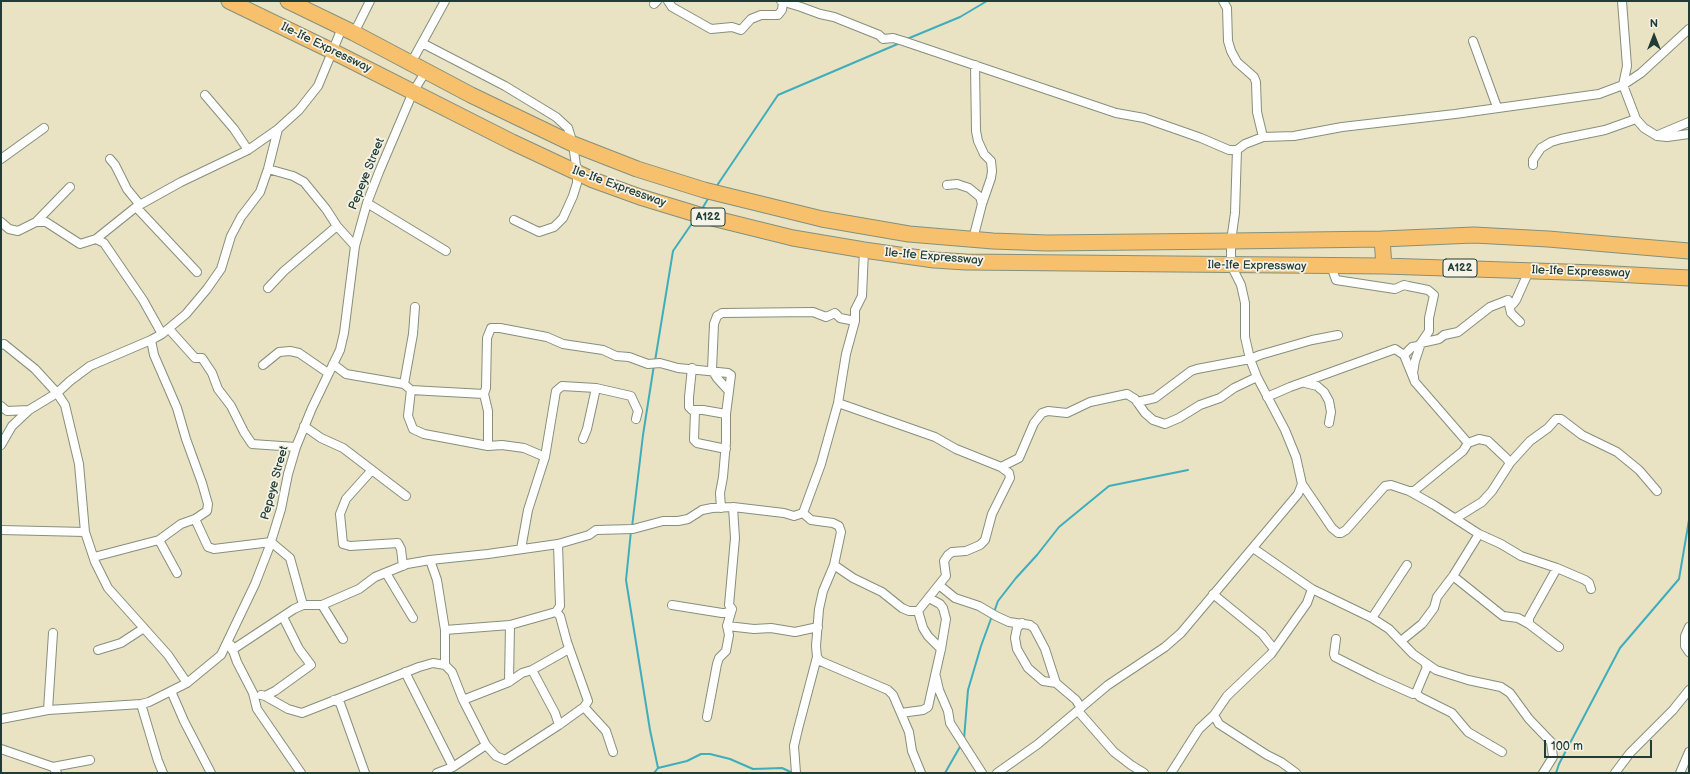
<!DOCTYPE html>
<html>
<head>
<meta charset="utf-8">
<style>
  body { margin:0 }
  #map { position:relative; width:1690px; height:774px; overflow:hidden; background:#e9e3c4; font-family:"Balsamiq Sans",sans-serif }
  canvas { display:block }
  .frame { position:absolute; inset:0; border:2px solid #1f3d34; pointer-events:none }
  .north { position:absolute; left:1634px; top:16px; width:40px; height:40px; -webkit-text-stroke:3px #f7f3e8; paint-order:stroke; rotate:0deg; font-size:11px; font-weight:700; line-height:16px; text-align:center; color:#1f3d34 }
  .north::after { content:''; display:block; margin:auto; width:14px; height:18px; background:#1f3d34; clip-path:polygon(50% 0,100% 100%,50% 72%,0 100%) }
  .scale { position:absolute; left:1544px; top:740px; width:108px; height:18px; box-sizing:border-box; border:2px solid #1f3d34; border-top:0; padding-left:5px; font-size:12px; line-height:14px; white-space:nowrap; color:#1f3d34; -webkit-text-stroke:3px #f7f3e8; paint-order:stroke }
</style>
</head>
<body>
<div id="map">
<canvas width="1690" height="774"></canvas>
<div class="frame"></div>
<div class="north">N</div>
<div class="scale">100 m</div>
</div>
<script>
const g = document.querySelector('canvas').getContext('2d');
g.lineJoin = 'round';
const shape = rows => new Path2D(rows.map(r => 'M' + r).join(''));
function strokePath(path, color, width, dash) { g.strokeStyle = color; g.lineWidth = width; g.lineCap = dash ? 'butt' : 'round'; g.setLineDash(dash || []); g.stroke(path); }
function write(font, color, halo, rows, align = 'center') {
  g.font = font + ' "Balsamiq Sans",sans-serif'; g.lineWidth = 3.5; g.setLineDash([]); g.textBaseline = 'middle'; g.strokeStyle = halo; g.fillStyle = color; for (const [text, x, y, turn = 0] of rows) {
    g.save(); g.translate(x, y); g.rotate((+turn || 0) * Math.PI / 180); g.textAlign = isNaN(turn) ? turn : align; if (halo) g.strokeText(text, 0, 0); g.fillText(text, 0, 0); g.restore();
  }
}
strokePath(shape([
  [907,39,960,17,987,1],
  [716,187,778,95,900,43],
  [702,209,709,197],
  [655,361,673,251,695,219],
  [632,527,643,435,654,365],
  [631,531,626,580,650,730,658,768],
  [994,612,998,601,1016,578,1037,555,1059,527,1109,486,1188,470],
  [964,739,968,690,981,646,992,616],
  [654,773,658,768,687,761,701,754,710,754,730,759,753,769,782,768,793,773],
  [945,773,961,745],
  [1556,773,1559,764,1620,648,1679,579,1689,520]
]), '#3faebc', 2);
const street = shape([
  [668,1,672,7,711,29,732,27,741,30,751,19,761,15,778,15,782,10,783,2],
  [781,1,801,7,820,14,834,17,879,35,883,39,893,38,903,41,1116,113,1144,118,1201,138,1229,150,1237,150,1245,144,1263,137,1294,136,1342,127,1455,114,1599,94,1623,85,1641,73,1689,29],
  [1223,1,1227,8,1228,41,1231,51,1237,62,1254,77,1256,82,1257,112,1263,137],
  [1622,1,1627,66,1623,85,1636,119,1644,128,1657,136,1667,137,1689,134],
  [654,4,657,1],
  [354,33,370,1],
  [1473,41,1497,107],
  [422,43,505,86,556,117,568,128,573,144,577,173,577,183,573,196,563,218,554,227,539,232,514,220],
  [411,63,445,1],
  [975,65,976,131,978,141,984,154,991,161,992,171,991,178,982,204],
  [205,95,234,129,248,150],
  [1658,135,1689,122],
  [1,159,44,128],
  [110,159,115,165,127,189,140,205],
  [1533,165,1533,160,1541,148,1551,142,1561,139,1605,130,1636,119],
  [268,169,293,176,304,182,326,209,337,226,355,246],
  [947,185,957,184,969,188,980,197,982,204,973,239],
  [367,203,446,251],
  [136,207,197,272],
  [1,222,9,229,18,231,36,222,46,222,80,244,96,239,104,243,143,300,162,334],
  [36,222,70,187],
  [96,239,136,207,181,182,248,150,278,129],
  [1331,266,1336,280,1395,289,1404,285,1408,286,1428,290,1434,295,1429,318,1429,331,1421,343,1415,361,1413,373,1414,377],
  [268,288,284,271,337,226],
  [1508,300,1513,304,1516,300,1529,271],
  [1508,300,1511,313,1520,322],
  [169,329,195,358,202,358,212,373,218,389,231,406,244,432,252,444,296,447],
  [1,345,4,344,35,369,57,393,65,405,79,464,85,532,95,562,108,588,168,655,187,683],
  [1404,355,1412,347,1418,346,1421,343,1439,339,1444,335,1458,332,1490,307,1508,300],
  [333,364,346,374,404,384,411,390,484,394,486,388,487,338,491,328,500,328,547,337,563,344,603,350,616,356,629,357,648,364,660,363,678,368,728,373,731,375,726,414,726,442,723,477,720,493,721,508],
  [263,365,279,352,290,351,299,353,328,373],
  [692,368,689,397,689,407,692,410,703,410,726,414],
  [1305,383,1317,386,1324,392,1329,401,1331,412,1329,423],
  [404,384,413,334,415,307],
  [411,390,408,416,413,429,424,434,488,446,502,445,524,448,545,457],
  [728,390,717,378,712,370,714,324,717,316,722,313,813,312,826,317,835,313,840,318,855,321],
  [484,394,488,411,488,446],
  [1267,397,1290,387,1395,349,1404,355,1415,382,1468,443],
  [1137,402,1155,398,1191,371,1197,369,1250,359,1260,355,1312,340,1338,335],
  [1,406,7,411,29,410],
  [695,410,694,440,697,443,726,449],
  [304,426,321,438,343,448,406,496],
  [583,439,587,429,596,388],
  [1468,443,1479,439,1488,441,1506,458,1510,463],
  [1,445,12,426,29,410,57,393,70,381,90,366,151,340,162,334,186,314,207,289,221,269,231,236,241,217,260,192,268,169,278,129,299,110,318,86,342,28],
  [1001,467,1019,458,1034,423,1042,413,1048,411,1067,413,1090,402,1127,394,1135,399,1145,413,1153,420,1165,424,1179,418,1200,405,1220,398,1234,388,1257,377],
  [372,470,346,499,340,514,343,544,350,546,398,543,401,549,403,566],
  [1302,484,1332,528,1338,533,1341,533,1346,530,1385,486,1391,485,1409,491,1414,491,1463,451,1468,443],
  [1409,491,1434,505,1479,534,1501,544,1521,556,1557,568,1585,580,1589,583,1591,589],
  [803,513,811,520,833,523,839,526,841,532,834,565,823,591,819,609,816,646,817,657,820,661,888,690,893,695,909,732,912,751,921,773],
  [1456,518,1482,502,1492,491,1510,463,1530,441,1548,428,1556,419,1561,419,1582,435,1617,452,1639,470,1657,491],
  [195,519,208,547,214,549,271,542,290,558,303,605],
  [1,530,85,532],
  [159,540,177,573],
  [1253,548,1312,589,1372,618,1389,629,1413,654,1436,670,1468,680,1501,687,1510,693,1529,719,1551,742,1553,757,1543,773],
  [521,549,528,510,545,457,556,391,562,386,596,388,631,396,638,411,636,419],
  [94,557,159,540,181,524,195,519,207,511,208,504,202,483,186,439,177,408,154,355,151,340],
  [430,560,437,580,445,630,445,665],
  [834,565,853,578,882,592,902,608,909,611,918,611,946,576,944,561,948,555,952,552,966,551,980,545,985,540,992,514,1010,478,1009,473,1001,467,956,449,935,437,838,403],
  [1557,568,1529,618,1529,624,1559,647],
  [386,573,413,618],
  [1453,576,1503,616,1518,618,1529,624],
  [939,585,955,598,979,606,996,616,1009,622,1030,625,1034,628,1045,649,1056,683,1076,700,1081,708],
  [1213,594,1262,634,1274,649],
  [322,605,343,639],
  [672,605,722,613,726,613,732,609],
  [918,611,923,628,928,636,941,649],
  [1372,618,1407,565],
  [1022,623,1017,628,1015,638,1017,649,1028,668,1043,681,1056,683],
  [727,626,754,629,771,628,795,632,818,627],
  [1689,627,1685,636,1685,646,1689,652],
  [445,630,510,625,556,612,560,606,558,544],
  [1336,639,1334,654,1335,657,1377,678,1413,694,1416,693,1420,697,1452,713,1468,732,1502,752],
  [1401,641,1422,624,1434,608,1437,597,1453,576,1479,534],
  [231,645,237,662,253,693,257,709,301,773],
  [98,650,121,643,144,628],
  [232,650,294,609,303,605,322,605,359,589,375,577,407,564,430,560,488,554,558,544,589,535,596,530,633,529,663,521,678,521,688,519,702,510,712,508,733,507,784,513,794,516,803,513,821,464,838,403,846,354,855,321,855,310,862,296,864,250],
  [532,670,569,649],
  [405,672,453,767],
  [936,677,939,690,948,711,950,723,982,773],
  [509,682,510,625],
  [171,691,184,721,211,773],
  [1416,693,1427,667,1425,663],
  [261,695,265,696,275,691,311,665,299,649,283,617],
  [265,696,288,709,302,713,419,667,433,663,445,665,452,672,463,700,486,745,496,756,505,760,559,725,584,707,588,701,567,642,560,616,556,612],
  [334,700,340,703,365,773],
  [463,700,509,682,522,673,532,670,555,713,559,725],
  [141,704,158,761,163,773],
  [584,707,606,731,613,752],
  [48,710,53,633],
  [1078,711,1114,752,1131,765,1144,773],
  [901,713,923,710,928,707,941,649,946,619,943,608,940,604,929,598],
  [1214,715,1219,724,1267,755,1281,762,1296,773],
  [707,717,717,664,719,658,726,651,729,635,727,626,732,609,729,605,735,538,733,507],
  [1,719,48,710,141,704,149,702,187,683,221,655,255,584,269,548,281,509,288,474,296,447,312,408,340,350,344,333,355,246,367,203,379,172,413,92,426,71],
  [1,749,53,767,57,773],
  [53,767,90,760],
  [437,773,453,767,486,745],
  [796,773,794,746,798,729,817,657],
  [997,773,1038,744,1108,685,1165,647,1181,633,1298,494,1302,484,1296,457,1285,430,1257,377,1250,359,1245,337,1245,303,1241,285,1231,265,1231,241,1235,213,1237,150],
  [1171,773,1199,729,1214,715,1227,696,1271,654,1307,603,1312,589],
  [1615,773,1630,753,1673,710,1689,690],
  [1680,773,1689,752]
]);
const highway = shape([
  [229,1,334,52,512,142,593,180,640,197,696,214,793,238,864,250,934,260,966,262,1384,266,1596,273,1689,278],
  [288,1,354,33,471,95,573,144,637,169,704,190,822,219,909,234,993,241,1047,243,1231,241,1382,239,1474,235,1548,239,1689,251],
  [1382,239,1384,266]
]);
strokePath(street, '#84907c', 10);
strokePath(highway, '#84907c', 17);
strokePath(street, '#fff', 8);
strokePath(highway, '#f7c06c', 15);
for (const [x, y, w] of [
  [708,217,34],
  [1460,268,34]
]) { const box = new Path2D(); box.roundRect(x - w / 2, y - 9, w, 18, 3); g.fillStyle = '#f7f3e8'; g.fill(box); strokePath(box, '#1f3d34', 1); }
write('bold 11px', '#1f3d34', null, [
  ["A122",708,217],
  ["A122",1460,268]
]);
write('12px', '#1f3d34', '#f7f3e8', [
  ["Ile-Ife Expressway",326,48,26],
  ["Pepeye Street",367,174,-68],
  ["Ile-Ife Expressway",619,187,20],
  ["Ile-Ife Expressway",934,257,5],
  ["Ile-Ife Expressway",1257,266,1],
  ["Ile-Ife Expressway",1581,272,2],
  ["Pepeye Street",275,483,-75]
]);
</script>
</body>
</html>
